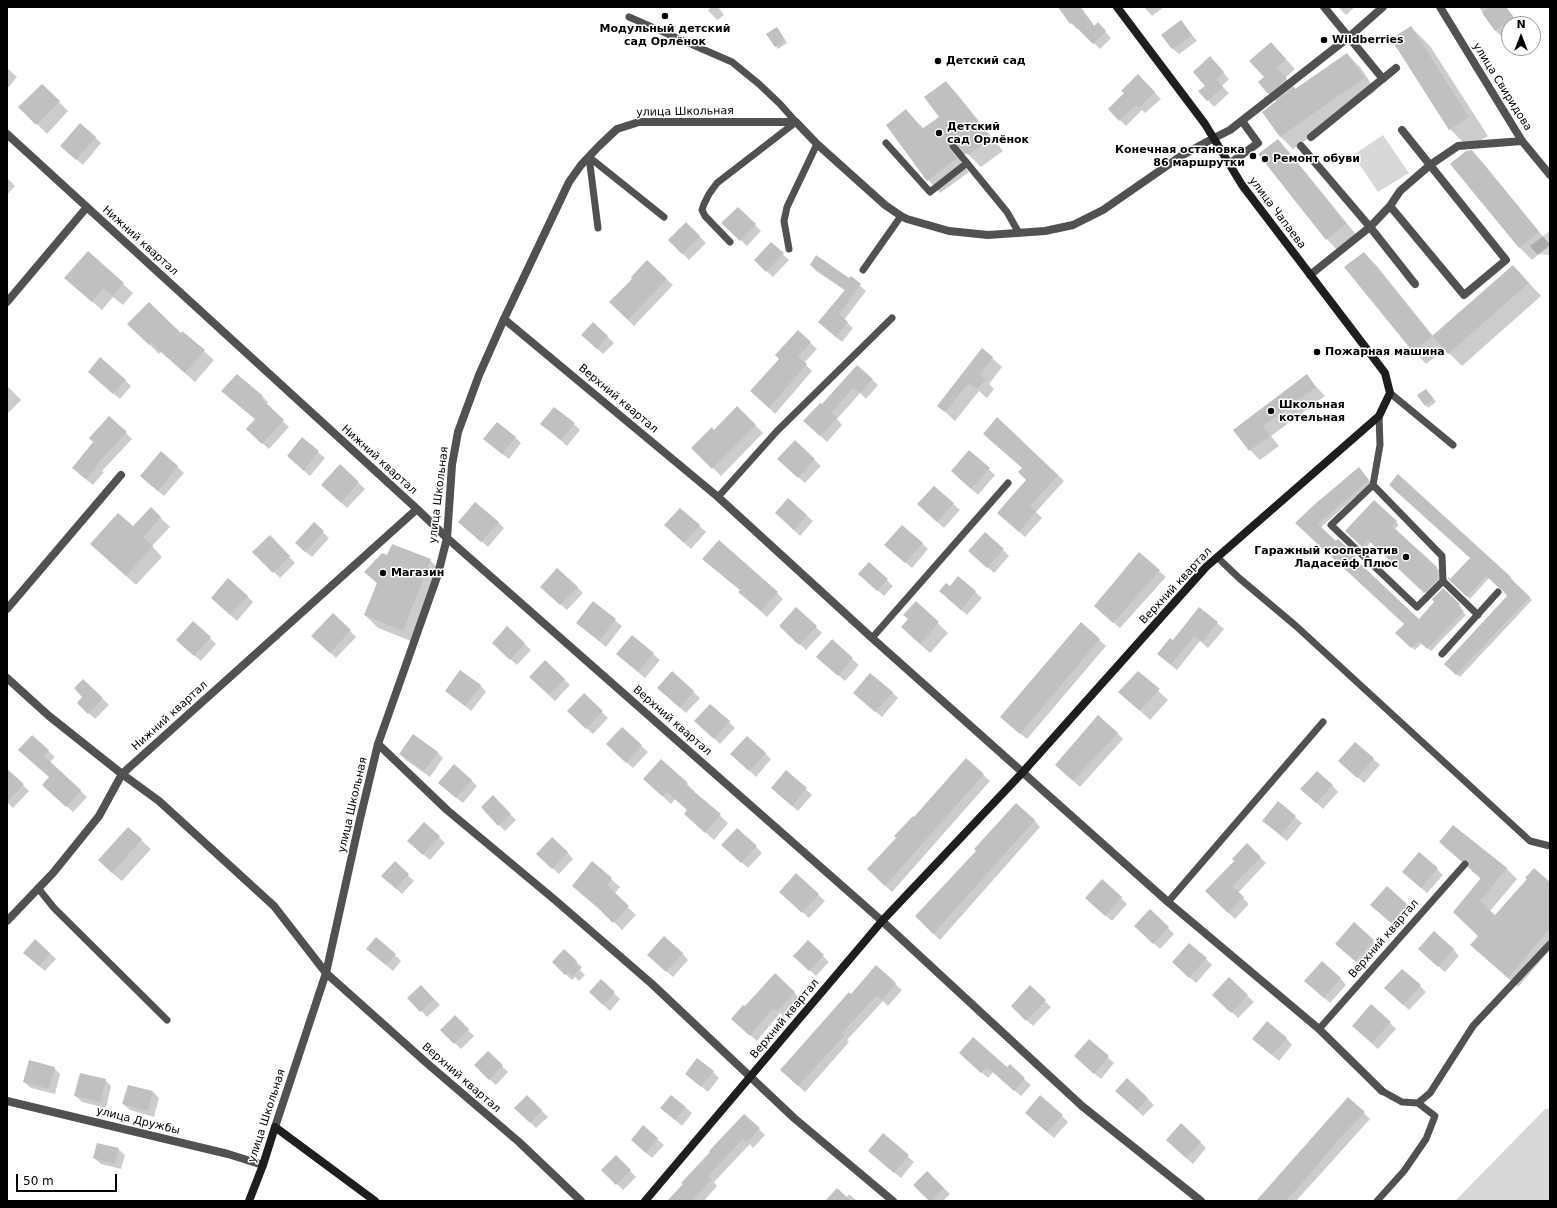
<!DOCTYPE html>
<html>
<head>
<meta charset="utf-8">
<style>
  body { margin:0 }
  #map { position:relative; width:1557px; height:1208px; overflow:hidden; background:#fff; font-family:"DejaVu Sans",sans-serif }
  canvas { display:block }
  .frame { position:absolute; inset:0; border:8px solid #000; pointer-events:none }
  .north { position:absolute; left:1501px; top:16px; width:40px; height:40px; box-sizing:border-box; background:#fff; border:1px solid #999; border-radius:50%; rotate:0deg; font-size:11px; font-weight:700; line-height:16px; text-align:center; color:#000 }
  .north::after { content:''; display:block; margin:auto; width:14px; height:18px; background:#000; clip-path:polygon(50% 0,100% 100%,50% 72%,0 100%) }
  .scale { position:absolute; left:16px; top:1174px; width:101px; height:18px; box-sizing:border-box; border:2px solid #000; border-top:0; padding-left:5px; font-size:12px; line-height:14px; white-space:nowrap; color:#000; -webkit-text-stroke:3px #fff; paint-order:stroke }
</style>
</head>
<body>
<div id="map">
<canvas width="1557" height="1208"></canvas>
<div class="frame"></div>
<div class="north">N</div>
<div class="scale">50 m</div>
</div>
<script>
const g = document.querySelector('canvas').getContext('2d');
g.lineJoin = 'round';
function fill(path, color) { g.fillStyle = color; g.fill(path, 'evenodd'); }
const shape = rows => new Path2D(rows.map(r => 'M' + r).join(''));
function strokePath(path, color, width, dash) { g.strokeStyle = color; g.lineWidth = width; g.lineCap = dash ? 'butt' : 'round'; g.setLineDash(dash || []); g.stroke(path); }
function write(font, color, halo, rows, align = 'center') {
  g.font = font + ' "DejaVu Sans",sans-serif'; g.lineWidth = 3; g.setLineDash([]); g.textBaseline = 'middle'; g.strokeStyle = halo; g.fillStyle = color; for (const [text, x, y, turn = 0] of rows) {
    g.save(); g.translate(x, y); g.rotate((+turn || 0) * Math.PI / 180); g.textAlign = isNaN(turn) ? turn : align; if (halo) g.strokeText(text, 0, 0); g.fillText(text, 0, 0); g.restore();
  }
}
fill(shape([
  [1383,135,1409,173,1378,192,1353,155],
  [1550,231,1550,255,1537,254,1530,246],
  [1545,1109,1550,1109,1550,1201,1455,1201]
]), '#d8d8d8');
fill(shape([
  [712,7,718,7,724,15,717,20,708,10],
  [1060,7,1081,7,1095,27,1098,24,1111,38,1100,49,1079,28,1077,29,1071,23],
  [1144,7,1164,7,1152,16],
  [1338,7,1355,7,1346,15],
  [1479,7,1506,7,1519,24,1509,24,1509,32,1502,37,1496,31],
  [1181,22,1197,41,1179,54,1172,48],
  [1411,27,1430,46,1488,136,1469,148,1450,129],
  [779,31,787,43,778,49,776,46],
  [1280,53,1295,69,1285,78,1296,89,1347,54,1360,67,1376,91,1293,149,1280,136,1277,102,1268,93,1265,77],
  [1216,64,1229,79,1222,86,1229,93,1214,107,1200,91,1206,86],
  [7,68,17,77,7,89],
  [1138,76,1161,99,1145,113,1142,110,1126,126,1120,120,1126,93],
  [946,82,958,95,1003,151,981,167,968,154,963,154,960,161,969,172,940,193,928,180,906,110,924,129,940,117],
  [42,85,68,111,47,134,20,107],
  [95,137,101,143,83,165,68,152],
  [1278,140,1290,153,1358,237,1339,252,1327,239],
  [1471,151,1484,164,1550,245,1532,260,1520,248,1451,164],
  [7,178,15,186,7,195],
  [738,208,761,231,747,246,729,229],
  [686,223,706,243,689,260,669,240],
  [771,243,789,260,773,277,755,260],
  [88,253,133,293,123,305,113,297,102,310,75,287],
  [1364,253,1377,266,1433,336,1513,266,1541,296,1462,366,1445,349,1426,364,1414,351],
  [647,261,673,285,634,326,610,302,633,279],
  [811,265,850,280,851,278,866,291,844,320,853,328,842,342,825,328,846,291,816,271],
  [593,323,614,343,603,354,589,341],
  [129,324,181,334,183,332,214,360,195,382,161,352,159,354],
  [798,332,817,349,804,363,812,371,775,414,758,397],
  [983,350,1002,367,989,384,994,389,987,398,979,391,955,421,939,406],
  [857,366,878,385,866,399,860,393,837,419,842,425,827,442,811,427,822,405],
  [1306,376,1325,396,1271,436,1279,446,1260,460,1250,450,1235,430],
  [95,378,125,380,131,386,120,399],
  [7,386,21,400,7,414],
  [1428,393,1436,402,1428,408,1426,405],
  [262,396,268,402,266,405,289,427,269,449,253,435,256,420,229,397],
  [542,424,574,424,580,430,567,446],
  [755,425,763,433,721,476,693,448,714,432],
  [126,433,132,439,102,471,104,472,93,485,79,474],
  [515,437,521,443,509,459,491,445],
  [302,439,325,458,310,476,288,456],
  [795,442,821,466,805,483,785,465],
  [161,452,184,473,164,496,147,482],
  [969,452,995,475,978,495,958,477],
  [340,466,365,489,347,508,329,491],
  [1361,471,1371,483,1320,528,1336,543,1338,540,1357,558,1355,561,1419,621,1435,602,1443,589,1462,608,1460,609,1466,615,1431,651,1422,643,1415,650,1397,633,1405,624,1297,523],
  [1058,475,1064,481,1036,512,1042,518,1025,537,1005,519,1027,481],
  [1398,476,1513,580,1512,582,1532,600,1460,677,1445,664,1508,596,1489,578,1470,599,1450,580,1471,558],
  [934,487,960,510,944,528,925,511],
  [788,499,813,521,800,536,776,513],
  [1374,501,1399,525,1395,529,1440,571,1440,582,1428,595,1371,542,1365,549,1346,531],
  [680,509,706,532,691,549,672,532],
  [160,517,170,527,152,546,162,557,136,585,101,553,133,528],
  [498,522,504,528,488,547,466,528],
  [314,524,329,538,312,557,302,549],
  [270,537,295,563,280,578,254,552],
  [922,543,928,549,912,568,892,551],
  [1003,550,1009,556,994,573,976,557],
  [1139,554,1166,577,1120,628,1101,612],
  [430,560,443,573,416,643,378,628,365,615,378,584,366,572],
  [869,564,893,586,884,596,866,580],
  [710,565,777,593,783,599,767,617,746,598,741,591],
  [959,578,982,598,967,615,946,597,950,587],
  [577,587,583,593,567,610,548,593],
  [247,596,253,602,237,621,218,604],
  [593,603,622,626,606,647,577,623],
  [916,603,948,633,930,653,911,636,909,619],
  [1199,608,1224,629,1208,648,1200,641,1177,670,1158,654,1173,641],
  [1081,624,1106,646,1027,739,1007,723],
  [816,627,822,633,806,650,787,632],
  [507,628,531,650,517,665,499,649],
  [350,631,356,637,336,658,319,642],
  [632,636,660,660,645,678,624,660],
  [210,638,216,644,201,661,183,646],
  [832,641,859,665,845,681,824,663],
  [1138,672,1168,700,1150,720,1120,692],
  [672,673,700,698,686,713,665,694],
  [564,679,570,685,555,701,536,683],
  [83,680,109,705,95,719,78,703,84,697],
  [480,685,486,692,471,711,446,690],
  [892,692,898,698,882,717,861,699],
  [602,712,608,718,593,734,574,717],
  [729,722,735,728,720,744,702,727],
  [622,728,648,752,633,768,613,750],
  [1117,733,1123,739,1080,787,1062,771],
  [32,736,55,757,50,762,87,797,73,812,50,791,50,777],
  [1355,743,1380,765,1364,783,1346,767],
  [437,752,443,758,430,777,406,760,400,754],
  [765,753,771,759,756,777,738,760],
  [966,760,990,781,892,892,874,875],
  [7,770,29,791,13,808,7,802],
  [786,771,812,795,798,811,778,794],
  [471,780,477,786,463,803,445,789],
  [687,784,695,792,694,793,728,823,714,840,685,814,688,810,675,799,671,804,652,787],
  [1332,785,1338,792,1323,809,1308,795],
  [493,797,516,820,505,831,482,807],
  [1278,803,1302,823,1287,841,1270,827],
  [1034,820,1040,827,940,940,916,916],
  [1454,826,1507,869,1517,879,1490,911,1495,917,1550,884,1550,950,1518,987,1471,945,1479,936,1454,912,1481,879,1440,842],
  [128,828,151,849,122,881,109,870],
  [439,837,445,843,430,860,415,847],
  [1247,845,1266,863,1238,893,1249,904,1235,919,1206,891,1235,861],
  [756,847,762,853,748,868,729,851],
  [567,852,573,859,559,874,544,860],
  [395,863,414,881,402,894,389,882],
  [593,863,620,887,614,894,636,915,622,930,607,915],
  [1437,869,1443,875,1427,893,1410,878],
  [796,875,825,901,809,918,787,898],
  [1121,898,1127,904,1112,921,1092,904],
  [1407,905,1413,911,1397,928,1378,911],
  [1150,910,1174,934,1160,949,1135,926],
  [1354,924,1379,947,1362,967,1342,950],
  [808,942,829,962,816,976,801,962],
  [1453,949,1459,956,1445,972,1425,955],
  [564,950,582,967,580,970,585,975,579,981,575,977,572,980,559,968],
  [50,953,56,959,45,971,31,959],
  [682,953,688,960,673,977,655,961],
  [374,955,395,955,401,961,393,971],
  [1206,959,1212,965,1196,983,1179,968],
  [876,967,902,990,888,1006,883,1001,847,1040,849,1042,805,1092,787,1076],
  [1340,978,1346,985,1330,1003,1312,987],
  [1229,979,1254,1002,1238,1018,1220,1001],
  [601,981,620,999,610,1011,596,998],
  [421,986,440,1005,427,1017,409,998],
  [1420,986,1426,992,1409,1010,1391,994],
  [1030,987,1051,1007,1033,1026,1012,1006],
  [794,992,800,999,784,1017,780,1013,757,1041,732,1019,745,1007],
  [455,1017,474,1036,461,1049,441,1030],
  [1390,1023,1396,1029,1378,1049,1359,1032],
  [1286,1038,1292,1045,1279,1061,1260,1045],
  [1089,1040,1114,1063,1101,1079,1081,1062],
  [488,1052,508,1072,496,1085,481,1072],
  [966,1059,1007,1069,1024,1079,1031,1085,1021,1096,993,1072,988,1078],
  [54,1068,60,1074,55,1094,31,1088,24,1082],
  [713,1072,719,1078,708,1092,686,1074],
  [105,1080,111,1086,106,1108,82,1102,76,1096],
  [153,1092,159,1098,154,1117,130,1110,123,1104],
  [527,1097,548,1117,536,1128,516,1108],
  [1123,1097,1147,1098,1154,1105,1143,1116],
  [1348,1098,1370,1119,1296,1201,1257,1201],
  [685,1107,692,1113,682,1126,661,1108],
  [1062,1116,1068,1122,1054,1138,1032,1119],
  [643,1127,664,1145,652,1158,638,1146],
  [759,1129,765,1135,753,1148,750,1144,714,1182,717,1186,704,1201,669,1201,711,1152],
  [883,1135,914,1162,901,1178,876,1157],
  [1200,1142,1206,1148,1193,1164,1173,1146],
  [118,1149,125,1155,121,1169,101,1164,94,1158],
  [616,1156,636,1177,623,1190,603,1170],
  [927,1172,950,1194,943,1201,930,1201],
  [849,1194,857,1201,826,1201,846,1198]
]), '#0003');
fill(shape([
  [1058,7,1080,7,1094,26,1098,22,1106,31,1093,44,1072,23,1070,24],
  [1490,7,1506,7,1514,18,1495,31,1482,13],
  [1181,20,1192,35,1172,49,1161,35],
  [1411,26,1469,117,1449,130,1391,39],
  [777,27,785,40,775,47,766,34],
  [1271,42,1286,59,1277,68,1287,79,1268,94,1258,82,1264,77,1249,61],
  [1347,53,1364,78,1280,137,1262,112,1294,87,1295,89],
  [1210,56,1224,72,1216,79,1223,87,1207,101,1198,91,1205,86,1193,72],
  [1138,74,1155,92,1139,108,1136,105,1119,121,1108,109,1124,93,1121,91],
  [946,81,991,138,968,155,957,143,954,141,950,142,948,147,957,158,927,181,886,125,906,109,922,129,939,117,924,97],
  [42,84,60,101,36,125,18,107],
  [80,123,96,137,76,160,60,146],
  [1278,139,1346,224,1326,240,1258,154],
  [1472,150,1539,232,1519,248,1450,164,1466,151],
  [738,207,756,224,740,241,721,223],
  [686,222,700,236,682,254,668,240],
  [771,242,784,253,766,272,754,260],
  [88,251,124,283,113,296,103,288,92,302,64,278],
  [1364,252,1432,336,1413,352,1344,267],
  [816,255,849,278,851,276,861,284,839,314,848,322,836,337,818,322,845,290,810,265],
  [647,260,667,279,628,320,609,302,632,279,631,277],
  [1513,265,1529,283,1448,354,1432,336],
  [149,302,181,333,182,331,205,350,185,373,151,343,149,345,127,324],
  [593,322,608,336,597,349,581,335],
  [798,330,811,342,798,357,807,364,769,408,750,391,779,359,775,355],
  [982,348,993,357,980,374,986,379,977,389,969,383,945,412,937,406],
  [100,357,126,380,113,394,88,372],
  [857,365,873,379,860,393,853,388,831,413,837,418,820,436,803,421,820,403,822,404],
  [237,374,263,396,261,398,284,420,262,444,246,429,255,419,221,391],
  [1307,374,1316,387,1263,426,1270,436,1249,451,1233,430],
  [1426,389,1434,399,1425,406,1417,395],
  [737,406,756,425,712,469,691,448,712,427,714,430],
  [554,407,575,423,561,440,540,424],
  [109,416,127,432,97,464,98,465,86,479,72,468,93,442,89,438],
  [997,417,1058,475,1030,506,1036,511,1019,532,997,513,1026,480,1018,472,1022,468,983,434],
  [497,422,516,437,502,454,483,439],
  [302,437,319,451,304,471,287,456],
  [795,440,815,459,798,478,777,459],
  [969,450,990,468,971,489,951,471],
  [161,451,178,466,158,491,140,476],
  [340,464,359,482,341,503,321,485],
  [1359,467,1369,480,1318,524,1336,541,1338,539,1355,555,1353,557,1419,619,1434,602,1432,599,1443,588,1460,604,1458,606,1464,611,1427,649,1419,641,1411,648,1395,633,1404,624,1295,523,1315,504],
  [1398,474,1511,577,1510,578,1530,597,1456,675,1444,664,1507,596,1502,589,1498,587,1486,576,1467,597,1448,579,1448,577,1450,579,1470,558,1389,485],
  [934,486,954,503,937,522,917,504],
  [788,498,807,515,794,530,775,513],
  [1374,500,1397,521,1392,526,1437,567,1438,579,1424,593,1368,540,1362,547,1345,531],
  [475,502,499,522,481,542,458,522],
  [151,507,161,517,143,537,153,546,126,576,90,544,118,513,133,526],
  [680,508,700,525,684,543,664,525],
  [314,522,324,531,305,552,295,543],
  [902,525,923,543,905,563,884,545],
  [985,532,1004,549,987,568,968,551],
  [270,535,290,556,273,573,252,552],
  [719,540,778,592,761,611,738,592,740,590,702,559],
  [392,544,431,559,403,631,364,615,377,583,364,572,382,553,387,555],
  [1139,552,1160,570,1113,623,1094,606],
  [869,562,888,579,877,591,858,574],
  [557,568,578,587,560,605,540,587],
  [958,576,976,591,961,610,939,591,946,583,950,586],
  [228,578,248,596,230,615,211,598],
  [593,601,616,619,599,641,576,623],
  [916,601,939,622,920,644,901,627,908,619,903,615],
  [796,607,817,626,799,645,779,626],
  [1199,607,1218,622,1202,642,1194,636,1171,665,1157,654,1170,638,1173,640],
  [333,613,351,630,330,653,311,636],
  [193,621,211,637,194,656,176,640],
  [1081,622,1100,639,1020,734,1000,717],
  [507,626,525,643,510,660,492,643],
  [632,635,654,653,638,672,616,654],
  [832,639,853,658,838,676,816,657],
  [545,660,565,679,549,695,529,677],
  [460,670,481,685,465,706,445,691],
  [672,671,694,691,680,708,657,688],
  [1138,671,1160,689,1140,711,1118,692],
  [870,673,893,692,875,712,853,693],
  [83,679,103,698,88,714,77,703,82,697,74,688],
  [584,693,603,711,586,729,567,711],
  [710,704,730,721,714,739,694,721],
  [1098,715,1118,733,1073,781,1055,765],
  [622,727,642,745,626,763,606,744],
  [413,734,438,752,424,771,399,754],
  [32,735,49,750,44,756,81,790,66,807,42,785,49,777,18,750],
  [747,736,766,753,749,771,730,754],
  [1355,742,1374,758,1357,778,1338,761],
  [966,758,984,774,885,886,867,869,896,838,894,836,913,816,914,817],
  [661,759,688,783,686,785,721,814,705,833,684,814,687,810,667,792,662,796,643,779],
  [454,764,472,780,456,798,438,783],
  [7,769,24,784,7,802],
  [786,770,807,788,792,806,771,788],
  [1317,771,1333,785,1316,803,1300,789],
  [493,795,511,814,498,826,481,807],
  [1278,801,1296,816,1281,835,1262,821],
  [1016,803,1035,820,933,934,915,916,976,851,974,849],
  [424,822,440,836,423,855,407,841],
  [1453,825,1507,868,1480,901,1495,915,1527,879,1525,878,1534,868,1550,882,1550,928,1508,978,1470,945,1478,936,1453,912,1481,878,1472,871,1472,870,1469,867,1470,863,1468,860,1464,859,1461,861,1439,842],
  [128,827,142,839,112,873,98,860],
  [737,828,757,846,741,863,721,845],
  [552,837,568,852,552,869,536,854],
  [1247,843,1261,857,1232,886,1244,897,1228,913,1205,891,1234,861,1232,859],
  [1419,852,1438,868,1421,888,1402,872],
  [395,861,409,874,396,889,381,876],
  [592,861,612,878,607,885,629,906,613,923,598,908,572,886],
  [796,873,819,894,802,913,779,892],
  [1102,879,1122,897,1105,916,1085,898],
  [1387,886,1407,904,1391,923,1370,905],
  [1150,909,1169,927,1153,944,1134,926],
  [1354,922,1374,940,1355,961,1335,944],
  [1434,931,1454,949,1438,967,1418,949],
  [664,936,683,953,666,972,647,955],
  [376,937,396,954,386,965,366,949],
  [35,939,50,953,39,966,23,953],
  [808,940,824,955,809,971,793,956],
  [1189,943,1207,958,1189,978,1172,962],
  [564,949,577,961,574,963,580,968,573,976,568,972,565,975,552,962],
  [1322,961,1341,978,1324,998,1304,981],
  [876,965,896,983,882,1000,876,996,842,1033,844,1036,798,1086,780,1070,849,992,851,994],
  [1402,969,1421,985,1403,1005,1384,988],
  [775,973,795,992,777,1011,773,1008,750,1036,731,1019,743,1005,745,1006],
  [1229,977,1248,995,1231,1013,1212,995],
  [601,979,615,992,603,1005,589,992],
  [421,985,434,999,420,1012,407,998],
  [1030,985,1046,1000,1026,1021,1011,1006],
  [1371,1004,1391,1022,1372,1043,1352,1026],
  [455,1015,469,1029,454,1044,440,1030],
  [1267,1021,1287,1038,1272,1055,1252,1039],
  [973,1037,1007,1067,1010,1064,1025,1078,1014,1091,987,1067,981,1073,959,1053],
  [1089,1039,1109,1056,1094,1074,1074,1056],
  [488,1051,503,1065,489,1080,474,1065],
  [697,1058,714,1071,701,1087,685,1074],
  [29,1060,55,1067,49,1089,23,1082],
  [80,1073,106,1079,100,1102,74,1096],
  [1127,1078,1148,1098,1137,1110,1115,1091],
  [128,1085,153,1091,148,1111,122,1104],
  [527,1095,542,1110,530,1123,514,1108],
  [671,1095,686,1107,675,1120,660,1108],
  [1040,1095,1063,1115,1047,1132,1025,1113],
  [1348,1097,1365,1112,1337,1141,1311,1173,1286,1201,1256,1201],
  [744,1114,760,1128,747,1142,743,1139,708,1176,712,1179,692,1201,667,1201,683,1184,681,1183,710,1152,709,1151],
  [1181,1123,1201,1142,1186,1158,1166,1140],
  [643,1125,658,1138,646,1153,631,1140],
  [883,1133,909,1155,894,1173,868,1151],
  [97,1143,119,1148,115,1164,93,1158],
  [616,1155,631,1170,616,1185,601,1170],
  [927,1171,944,1188,931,1201,929,1201,913,1185],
  [837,1188,851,1201,825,1201]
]), '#c0c0c0');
strokePath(shape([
  [629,17,732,62,759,84,780,104,796,122,717,183,709,194,704,204,702,210,705,216,730,242],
  [886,143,930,192,967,163],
  [953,146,1007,212,1019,233],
  [589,157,664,217],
  [589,157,598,228],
  [789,249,784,221,787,207,817,144],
  [863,270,901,216],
  [1390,393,1453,445],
  [1379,416,1380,445,1373,485,1331,525,1417,607,1443,581,1478,615],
  [1373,485,1442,556,1443,581],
  [718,497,777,431,892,318],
  [1217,557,1239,578,1296,626,1530,841,1550,846],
  [872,638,1008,483],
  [1442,654,1498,592],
  [38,888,54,908,167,1020],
  [1168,902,1323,722],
  [1319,1029,1465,864],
  [1418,1103,1430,1093,1473,1026,1550,944],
  [1377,1201,1404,1171,1426,1139,1435,1116,1418,1103,1402,1102,1382,1091]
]), '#515151', 7);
strokePath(shape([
  [1324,7,1383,79],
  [1440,7,1522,141,1550,175],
  [1402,130,1506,260,1464,295,1390,206,1370,227,1415,284],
  [7,134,417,509,447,538,882,921,1082,1106,1201,1201],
  [1311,137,1396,68],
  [1214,138,1230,130,1349,37,1383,7],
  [1301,146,1370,227,1310,275],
  [1229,164,1258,143,1242,121],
  [1390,206,1400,191,1430,165,1458,146,1522,141],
  [7,302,87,207],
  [504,319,718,497,872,638,1168,902,1319,1029,1382,1091],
  [7,609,121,475],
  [7,678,49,716,122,774,159,801,274,906,326,973,429,1065,519,1142,581,1201],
  [378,744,447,810,555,900,652,984,794,1118,893,1201],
  [7,921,53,873,99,816,122,774,417,509],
  [7,1101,228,1154,263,1165]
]), '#515151', 8);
strokePath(shape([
  [275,1127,326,973,360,819,378,744,438,574,447,538,452,465,458,432,479,375,504,319,569,182,581,165,599,146,617,129,639,122,796,122,817,144,885,205,901,216,907,219,949,231,988,235,1045,231,1073,225,1103,210,1181,156,1214,138]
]), '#515151', 8);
strokePath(shape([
  [249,1201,263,1165,275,1127,375,1201],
  [645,1201,882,921,1022,773,1206,567,1379,416,1390,393,1385,373,1242,185,1205,124,1117,7]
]), '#1e1e1e', 8);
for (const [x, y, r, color] of [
  [665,16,4,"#000"],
  [1324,40,4,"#000"],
  [938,61,4,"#000"],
  [939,133,4,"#000"],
  [1253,156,4,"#000"],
  [1265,159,4,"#000"],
  [1317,352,4,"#000"],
  [1271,411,4,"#000"],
  [1406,557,4,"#000"],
  [383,573,4,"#000"]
]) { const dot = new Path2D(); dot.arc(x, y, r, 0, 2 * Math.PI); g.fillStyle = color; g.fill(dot); strokePath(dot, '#fff', 1.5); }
write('bold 11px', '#000', '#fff', [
  ["Модульный детский",665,29,"center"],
  ["сад Орлёнок",665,42,"center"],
  ["Wildberries",1332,40],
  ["Детский сад",946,61],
  ["Детский",947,127],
  ["сад Орлёнок",947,140],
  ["Конечная остановка",1245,150,"right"],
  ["86 маршрутки",1245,163,"right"],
  ["Ремонт обуви",1273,159],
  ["Пожарная машина",1325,352],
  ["Школьная",1279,405],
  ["котельная",1279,418],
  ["Гаражный кооператив",1398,551,"right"],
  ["Ладасейф Плюс",1398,564,"right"],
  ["Магазин",391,573]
], 'left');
write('11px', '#000', '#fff', [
  ["улица Свиридова",1502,87,58],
  ["улица Школьная",685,112,-1],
  ["улица Чапаева",1277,213,53],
  ["Нижний квартал",140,241,42],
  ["Верхний квартал",618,399,40],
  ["Нижний квартал",379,460,42],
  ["улица Школьная",439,495,-83],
  ["Верхний квартал",1176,586,-47],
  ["Нижний квартал",170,716,-42],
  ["Верхний квартал",672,721,41],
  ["улица Школьная",353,805,-77],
  ["Верхний квартал",1384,939,-49],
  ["Верхний квартал",785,1019,-50],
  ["Верхний квартал",461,1078,41],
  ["улица Школьная",267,1116,-72],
  ["улица Дружбы",138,1121,14]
]);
</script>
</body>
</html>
